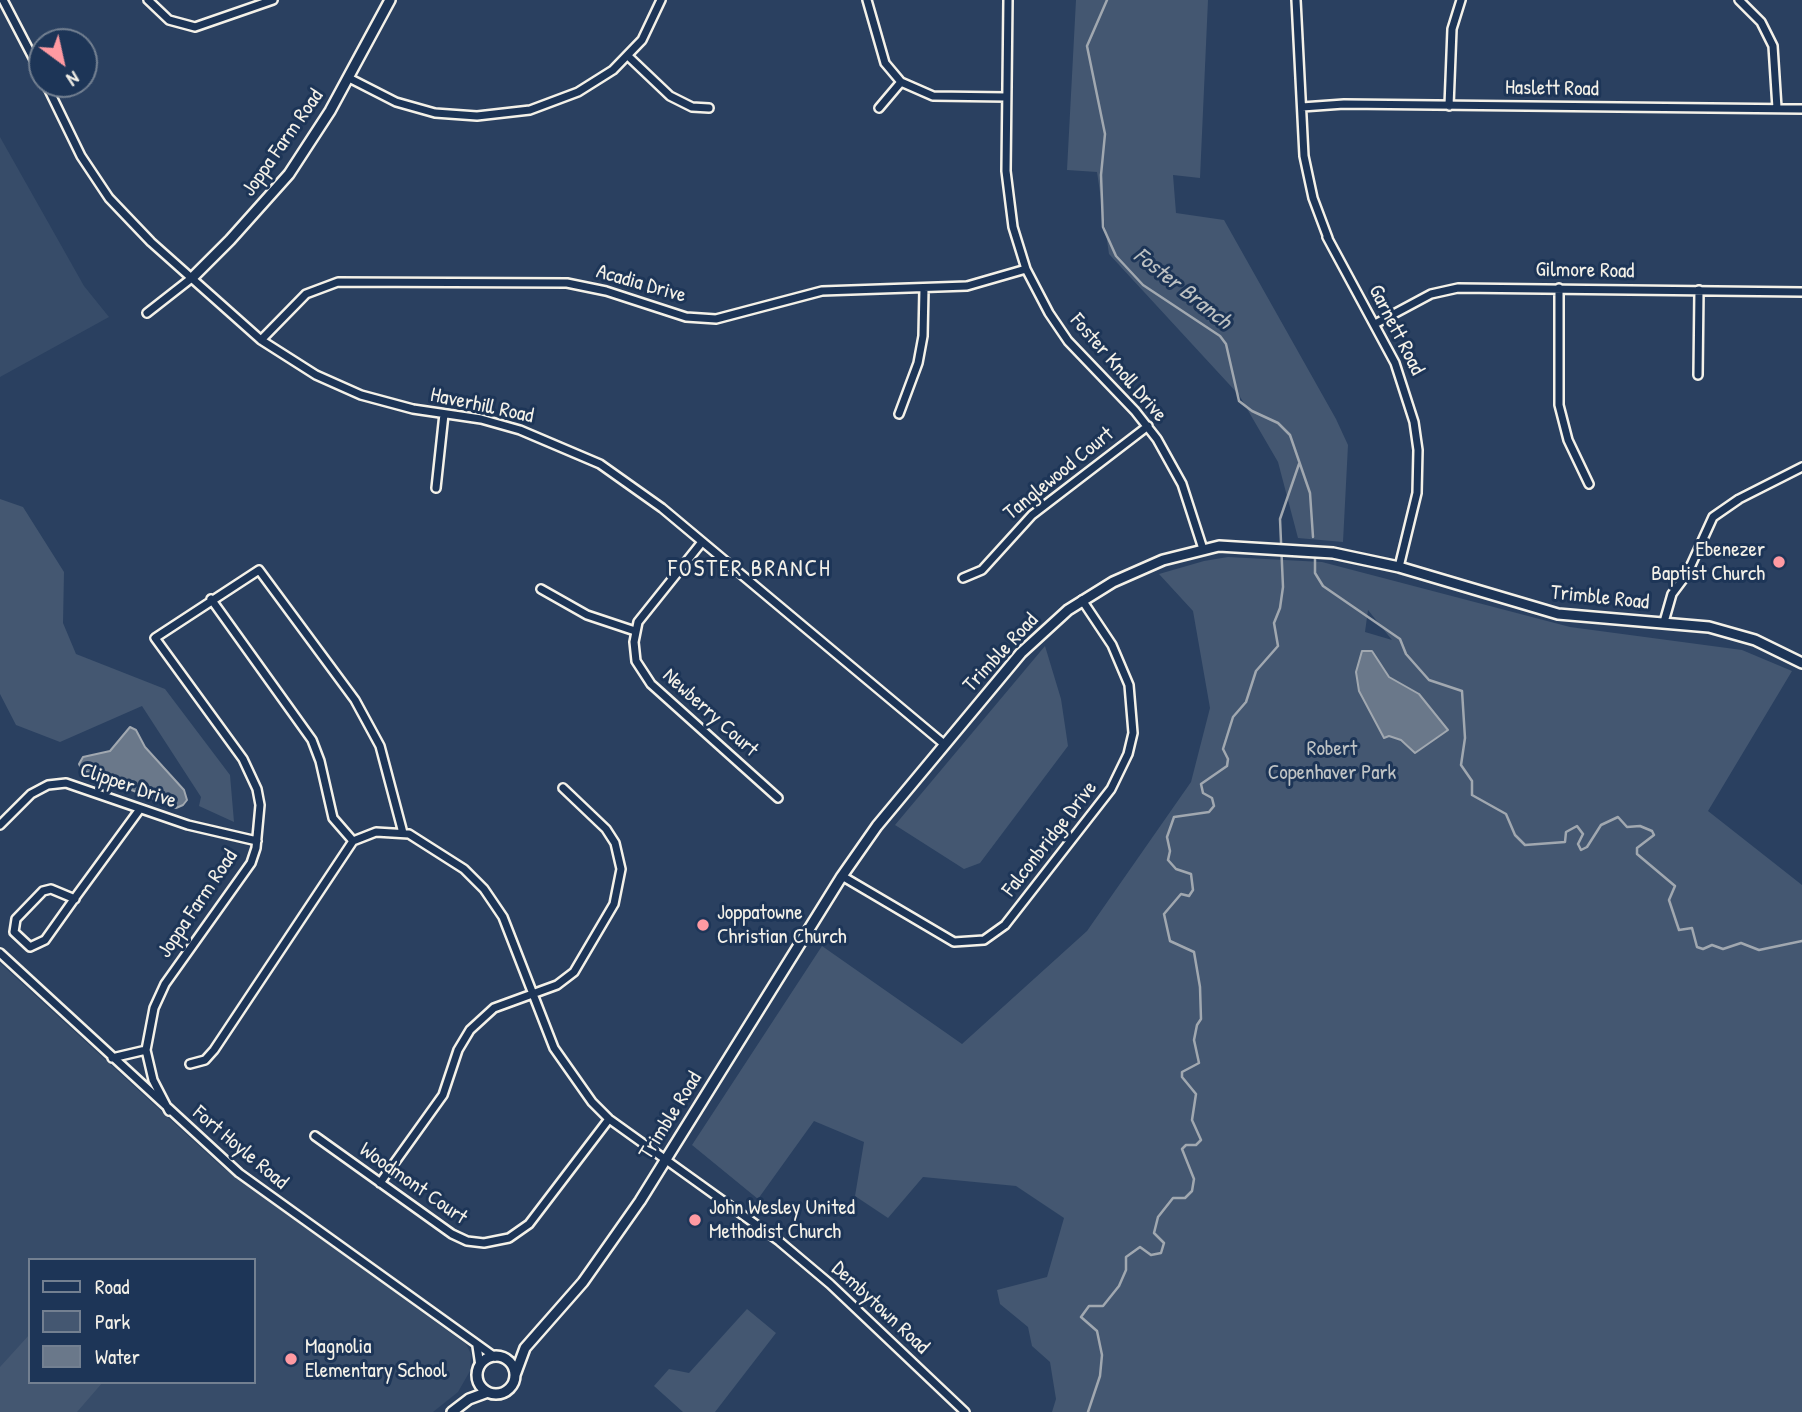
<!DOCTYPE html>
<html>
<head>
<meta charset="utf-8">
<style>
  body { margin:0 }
  #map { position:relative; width:1802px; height:1412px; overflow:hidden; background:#2a4060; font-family:"Patrick Hand",sans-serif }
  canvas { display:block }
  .legend { position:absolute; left:28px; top:1258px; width:228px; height:126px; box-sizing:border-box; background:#1d3557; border:2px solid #738091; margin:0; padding:9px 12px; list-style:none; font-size:21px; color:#f4f1e8 }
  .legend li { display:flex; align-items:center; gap:14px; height:35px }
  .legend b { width:35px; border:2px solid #738091 }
  .north { position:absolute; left:28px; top:28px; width:70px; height:70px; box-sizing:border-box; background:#1d3557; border:2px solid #738091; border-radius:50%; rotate:147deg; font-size:19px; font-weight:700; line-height:28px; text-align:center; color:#f4f1e8 }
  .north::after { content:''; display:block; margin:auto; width:24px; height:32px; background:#ff9aa2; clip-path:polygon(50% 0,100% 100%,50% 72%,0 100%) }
</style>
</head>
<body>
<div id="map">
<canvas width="1802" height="1412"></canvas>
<ul class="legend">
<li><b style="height:9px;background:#1d3557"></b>Road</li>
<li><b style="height:19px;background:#445771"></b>Park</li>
<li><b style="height:19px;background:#6a788a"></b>Water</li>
</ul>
<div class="north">N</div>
</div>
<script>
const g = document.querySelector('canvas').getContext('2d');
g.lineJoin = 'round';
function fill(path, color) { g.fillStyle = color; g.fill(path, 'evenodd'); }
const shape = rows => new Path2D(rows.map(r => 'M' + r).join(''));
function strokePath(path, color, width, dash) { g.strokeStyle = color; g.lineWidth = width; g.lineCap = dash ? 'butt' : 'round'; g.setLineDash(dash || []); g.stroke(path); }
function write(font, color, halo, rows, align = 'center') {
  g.font = font + ' "Patrick Hand",sans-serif'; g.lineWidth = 6; g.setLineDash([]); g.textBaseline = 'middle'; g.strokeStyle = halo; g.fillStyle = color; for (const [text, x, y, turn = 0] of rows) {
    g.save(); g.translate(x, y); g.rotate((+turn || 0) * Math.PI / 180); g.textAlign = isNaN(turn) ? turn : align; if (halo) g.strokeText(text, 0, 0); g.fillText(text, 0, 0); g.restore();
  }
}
fill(shape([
  [0,137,84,286,109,317,0,377],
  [0,963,222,1167,466,1344,471,1354,470,1371,458,1392,433,1412,0,1412],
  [30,1260,254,1260,254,1382,30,1382]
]), '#374c69');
fill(shape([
  [1076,0,1208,0,1200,178,1173,175,1176,213,1224,220,1336,419,1348,445,1343,542,1298,538,1278,462,1239,395,1109,254,1097,172,1067,170],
  [0,499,23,507,64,572,63,623,76,654,165,689,230,775,234,822,199,806,201,797,142,706,60,742,16,725,0,694],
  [1228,557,1322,562,1570,627,1742,650,1792,671,1708,811,1802,885,1802,1412,1052,1412,1056,1399,1050,1362,1032,1346,1028,1327,1000,1304,997,1290,1047,1277,1064,1218,1016,1186,923,1177,888,1218,855,1196,864,1142,814,1121,758,1199,692,1145,822,946,962,1044,1087,931,1191,782,1210,708,1193,611,1159,574,1204,561],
  [1368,610,1392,640,1365,632],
  [1045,646,1061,699,1068,746,980,863,964,869,895,825],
  [747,1309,776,1333,715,1412,683,1412,654,1386,669,1369,689,1373],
  [30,1334,30,1382,103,1382,77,1412,0,1412,0,1367]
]), '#445771');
const water = shape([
  [1362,651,1372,651,1389,677,1419,694,1448,730,1415,753,1401,740,1389,736,1384,738,1359,691,1356,672,1362,651],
  [130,727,136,730,145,747,184,790,187,800,183,805,176,808,82,770,79,764,83,757,110,751,130,727]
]);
fill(water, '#6a788a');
strokePath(water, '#a1a8b0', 2);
strokePath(shape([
  [1107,0,1087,46,1105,134,1101,175,1103,227,1116,256,1143,285,1220,336,1226,344,1239,401,1252,411,1278,423,1290,435,1310,493,1313,537],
  [1315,558,1315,573,1323,586,1400,639,1406,654,1429,680,1462,691,1465,738,1461,765,1472,781,1472,795,1506,814,1515,835,1525,845,1565,842,1566,832,1577,826,1583,834,1578,844,1581,850,1587,847,1601,825,1618,817,1627,827,1640,826,1652,831,1654,835,1637,848,1637,854,1675,886,1669,900,1679,930,1692,928,1697,947,1703,949,1712,945,1723,949,1741,943,1759,950,1802,941],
  [1088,1412,1100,1376,1102,1355,1097,1331,1081,1317,1089,1306,1103,1306,1119,1286,1126,1270,1126,1257,1140,1247,1151,1255,1161,1253,1164,1243,1154,1233,1158,1217,1173,1198,1185,1198,1192,1191,1194,1179,1182,1149,1186,1145,1196,1145,1201,1140,1192,1120,1196,1094,1182,1077,1182,1072,1199,1063,1194,1040,1197,1025,1201,1019,1200,987,1194,952,1170,941,1164,914,1181,894,1189,896,1193,890,1191,874,1176,869,1168,860,1170,851,1167,837,1174,817,1209,812,1214,806,1212,798,1203,793,1201,784,1227,766,1228,759,1223,749,1233,717,1246,702,1256,671,1278,646,1274,623,1280,608,1283,587,1280,519,1299,464]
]), '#a1a8b0', 2.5);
const minor = shape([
  [3,0,42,75],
  [148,0,169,20,195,27,273,0],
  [867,0,885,63,901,82,933,96,1006,97],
  [1008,0,1006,171,1013,227,1026,269,1049,313,1068,341,1135,411,1157,439,1182,484,1203,549],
  [1296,0,1304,156,1313,198,1328,238],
  [1739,0,1761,22,1773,46,1777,108],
  [629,57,670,96,692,107,709,108],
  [349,78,396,102,435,113,477,116,530,110,578,92,613,70,642,40,661,0],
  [46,84,81,156,109,198,151,242,261,340,316,375,361,395,413,409,481,419,520,430,600,464,662,508,944,744],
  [1449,106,1452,29,1461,0],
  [1302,107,1344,104,1802,109],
  [879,108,901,82],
  [1327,237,1395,363,1414,422,1418,450,1417,493,1399,567],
  [1559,288,1559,405,1568,440,1589,484],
  [147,313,193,277],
  [1375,324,1431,294,1458,288,1802,292],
  [261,340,306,294,338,282,567,283,606,291,686,317,716,319,822,291,967,286,1026,269],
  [1698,375,1699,290],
  [899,414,918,363,923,336,924,289],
  [436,488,444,414],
  [702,542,638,622,634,642,636,661,651,684,778,798],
  [963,578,982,570,1032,515,1148,426],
  [541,589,587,615,635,631],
  [1664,622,1672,594,1687,574,1713,517,1739,499,1802,467],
  [0,825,31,794,48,785,66,783,188,825,257,841],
  [353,841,376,832,409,834,464,869,484,889,503,917,554,1048,592,1102,609,1119,779,1241,830,1284,965,1412],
  [842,876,954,942,984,940,1005,925,1111,789,1128,754,1133,733,1129,685,1112,645,1082,600],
  [75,899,51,889,43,891,16,919,14,932,30,947,45,940,77,895,140,809],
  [0,953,239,1173,495,1357],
  [112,1058,146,1050],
  [190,1064,205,1060,214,1050,353,841,333,818,320,761,312,740,211,599],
  [169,1111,153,1080,146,1050,154,1008,165,984,251,863,256,848,260,805,257,789,243,759,155,638,259,570,355,700,380,746,403,833],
  [315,1136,452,1234,467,1241,484,1243,509,1238,529,1224,609,1119],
  [380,1183,443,1095,458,1050,470,1030,494,1008,557,985,574,972,614,904,621,869,615,843,606,829,563,788],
  [477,1346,480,1366]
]);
const tertiary = shape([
  [193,277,230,240,289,174,330,111,390,0],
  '477 1375a19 19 0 1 1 38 0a19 19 0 1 1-38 0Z',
  [515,1375,525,1348,583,1282,640,1201,842,876,877,826,1021,653,1068,610,1113,582,1163,560,1219,546,1333,553,1399,567,1558,614,1709,627,1755,640,1802,663],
  [452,1412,469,1399,488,1392]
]);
strokePath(minor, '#f4f1e8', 12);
strokePath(tertiary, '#f4f1e8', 14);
strokePath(minor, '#1d3557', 7);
strokePath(tertiary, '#1d3557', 9);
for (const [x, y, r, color] of [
  [1779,562,7,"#ff9aa2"],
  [703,925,7,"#ff9aa2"],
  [695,1220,7,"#ff9aa2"],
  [291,1359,7,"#ff9aa2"]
]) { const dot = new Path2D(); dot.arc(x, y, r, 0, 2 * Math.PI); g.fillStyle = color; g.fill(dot); strokePath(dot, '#1d3557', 2.5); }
write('21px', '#f4f1e8', '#1d3557', [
  ["Haslett Road",1552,89,1],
  ["Joppa Farm Road",283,143,-55],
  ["Gilmore Road",1585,271,1],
  ["Acadia Drive",641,284,16],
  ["Garnett Road",1396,330,63],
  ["Foster Knoll Drive",1118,368,49],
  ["Haverhill Road",482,406,12],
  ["Tanglewood Court",1059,474,-39],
  ["Trimble Road",1600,598,6],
  ["Trimble Road",1001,653,-47],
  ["Newberry Court",710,713,42],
  ["Clipper Drive",128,786,19],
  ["Falconbridge Drive",1050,839,-52],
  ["Joppa Farm Road",198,904,-56],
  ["Trimble Road",671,1116,-58],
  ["Fort Hoyle Road",240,1148,40],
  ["Woodmont Court",413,1184,35],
  ["Dembytown Road",880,1308,43]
]);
write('21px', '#f4f1e8', '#1d3557', [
  ["Ebenezer",1765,550,"right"],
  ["Baptist Church",1765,574,"right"],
  ["Joppatowne",717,913],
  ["Christian Church",717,937],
  ["John Wesley United",709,1208],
  ["Methodist Church",709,1232],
  ["Magnolia",305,1347],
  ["Elementary School",305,1371]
], 'left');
write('21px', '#bfc3c4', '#1d3557', [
  ["Robert",1332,749],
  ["Copenhaver Park",1332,773]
]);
write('italic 23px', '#bdc1c2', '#1d3557', [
  ["Foster Branch",1182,289,38]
]);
g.letterSpacing = '2px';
write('23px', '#f4f1e8', '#1d3557', [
  ["FOSTER BRANCH",750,570]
]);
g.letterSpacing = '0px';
</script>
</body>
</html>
